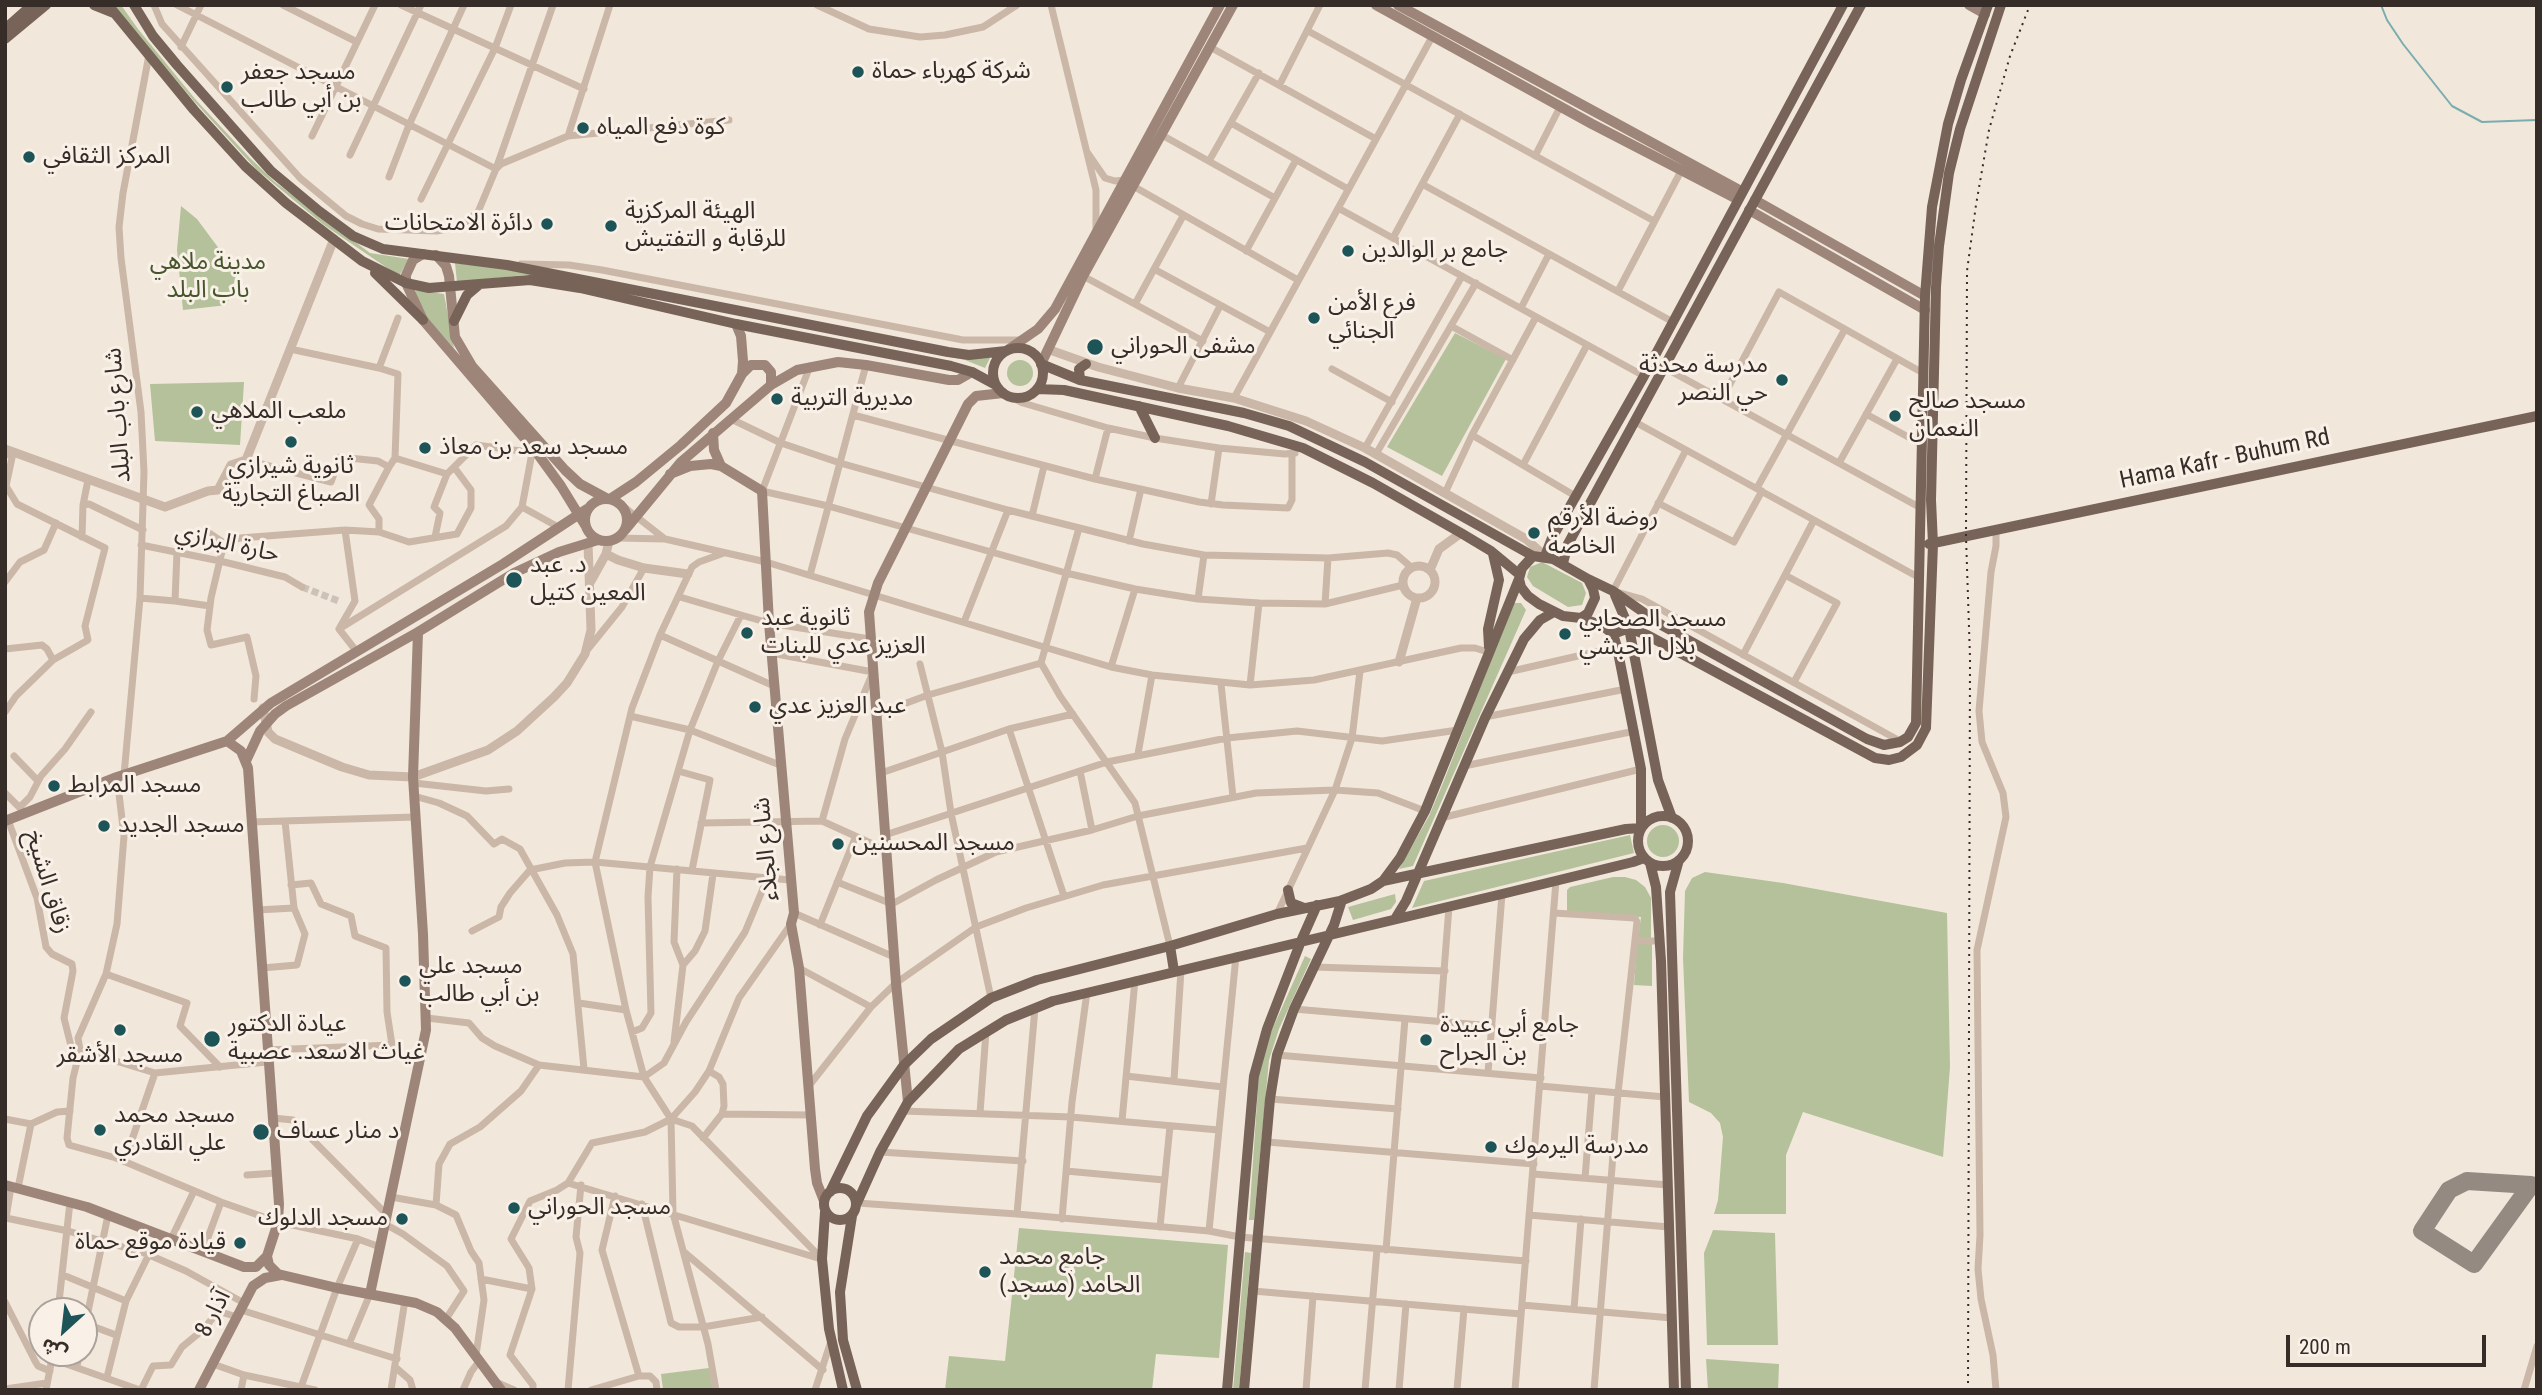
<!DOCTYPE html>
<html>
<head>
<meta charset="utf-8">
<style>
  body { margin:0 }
  #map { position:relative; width:2542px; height:1395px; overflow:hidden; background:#f2e7db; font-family:"Roboto Condensed","Noto Sans Arabic",sans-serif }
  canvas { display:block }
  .frame { position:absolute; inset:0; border:7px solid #362c28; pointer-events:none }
  .north { position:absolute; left:28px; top:1297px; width:70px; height:70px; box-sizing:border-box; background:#f9f1e8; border:2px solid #aba29b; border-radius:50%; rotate:207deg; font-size:19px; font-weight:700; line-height:28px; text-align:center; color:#362c28 }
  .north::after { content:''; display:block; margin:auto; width:24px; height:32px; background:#1d5458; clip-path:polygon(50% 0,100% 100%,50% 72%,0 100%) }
  .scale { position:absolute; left:2286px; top:1335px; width:200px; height:32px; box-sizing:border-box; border:4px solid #362c28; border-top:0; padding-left:9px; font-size:21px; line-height:24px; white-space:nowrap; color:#362c28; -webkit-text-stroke:5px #f9f1e8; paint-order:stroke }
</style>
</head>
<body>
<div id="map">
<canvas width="2542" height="1395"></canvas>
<div class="frame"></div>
<div class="north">ش</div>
<div class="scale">200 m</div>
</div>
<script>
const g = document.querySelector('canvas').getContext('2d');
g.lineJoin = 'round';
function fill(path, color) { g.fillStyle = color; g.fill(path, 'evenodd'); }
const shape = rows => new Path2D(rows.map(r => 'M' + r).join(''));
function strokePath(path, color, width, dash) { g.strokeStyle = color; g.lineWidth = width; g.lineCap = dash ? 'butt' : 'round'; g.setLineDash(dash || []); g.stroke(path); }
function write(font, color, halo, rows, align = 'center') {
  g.font = font + ' "Roboto Condensed","Noto Sans Arabic",sans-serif'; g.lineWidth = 6; g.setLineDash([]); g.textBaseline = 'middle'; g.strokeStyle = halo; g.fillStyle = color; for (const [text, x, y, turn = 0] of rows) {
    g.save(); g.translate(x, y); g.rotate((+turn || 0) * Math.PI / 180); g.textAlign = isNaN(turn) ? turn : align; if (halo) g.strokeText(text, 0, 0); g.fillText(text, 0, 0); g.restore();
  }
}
fill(shape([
  [113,5,121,5,138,29,196,100,250,158,275,182,370,253,409,259,399,276,324,225,256,169,193,100],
  [181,206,197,219,237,273,227,305,183,310,177,250],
  [455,263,527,271,968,356,990,358,985,368,965,360,564,280,525,275,457,282],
  [415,290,444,294,454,348,428,319,420,306],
  [1455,333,1506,359,1442,476,1387,447],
  '1007 373a13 13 0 1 1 26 0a13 13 0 1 1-26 0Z',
  [244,382,240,445,155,441,150,384],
  [1542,562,1582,583,1586,593,1582,605,1568,607,1533,586,1527,577,1530,567],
  [1513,603,1521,603,1526,610,1413,866,1399,869,1429,816,1443,783],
  '1647 841a16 16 0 1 1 32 0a16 16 0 1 1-32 0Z',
  [1630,835,1634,853,1412,908,1424,881],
  [1705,872,1783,883,1947,913,1950,1067,1943,1157,1803,1112,1786,1155,1786,1214,1714,1214,1718,1200,1723,1137,1720,1123,1711,1113,1689,1102,1683,958,1685,891,1692,878],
  [1613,877,1625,877,1636,880,1645,887,1651,898,1651,939,1638,939,1641,917,1567,913,1567,890,1570,887],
  [1395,894,1396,902,1391,909,1353,920,1348,907],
  [1637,943,1652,943,1652,986,1634,985],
  [1305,956,1311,959,1279,1029,1269,1060,1254,1220,1249,1220,1259,1073,1267,1041],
  [1019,1228,1228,1245,1219,1358,1156,1354,1152,1390,945,1390,949,1356,1005,1361],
  [1713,1230,1775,1233,1778,1345,1707,1345,1704,1253],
  [1245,1252,1251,1253,1239,1390,1233,1390],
  [1706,1359,1779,1364,1778,1390,1708,1390],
  [709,1368,713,1390,663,1390,661,1374]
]), '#b4c19b');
strokePath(shape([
  [2381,5,2387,20,2403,44,2452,106,2482,122,2537,120]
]), '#7aadaf', 2);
strokePath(shape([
  [2467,1181,2531,1185,2474,1264,2422,1231,2449,1190,2467,1181]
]), '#948a82', 18);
strokePath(shape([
  [302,587,341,602]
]), '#ccc2b7', 7, [7, 3.5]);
strokePath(shape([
  [154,5,162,24,300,178,346,216,362,224,378,229,437,231,461,226,478,212,496,169,501,164,568,136,729,120],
  [177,5,496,169,553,5],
  [283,5,357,42],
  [401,5,584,89],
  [817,5,869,29,920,37,945,35,983,27,1017,5],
  [1051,5,1096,190,1096,230],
  [1308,31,1654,221],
  [181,47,201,5],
  [1210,47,1376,139],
  [1280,84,1320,5],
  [1231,123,1348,189],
  [1160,134,1275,198],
  [312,136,375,5],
  [568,136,610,5],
  [1087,152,1105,178,1115,181,1125,180],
  [350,155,421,5],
  [1535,156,1560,107],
  [1209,161,1259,73],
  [389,177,409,125,464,5],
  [1422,184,1673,322],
  [1133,186,1298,280],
  [421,199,495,48,511,5],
  [1338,208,1644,376],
  [1393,238,1460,114],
  [1246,251,1296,160],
  [521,264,569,265,602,270,963,340,1020,340],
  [1154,269,1270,332],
  [1083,276,1203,341],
  [1618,291,1681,171],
  [1135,304,1183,216],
  [1521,308,1549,254],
  [1451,326,1513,360],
  [290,349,379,368,398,318],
  [810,366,762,491,828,506,1066,573,1135,589,1198,599,1259,603,1325,604,1403,585],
  [379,368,398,374,395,458],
  [1665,368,1919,507],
  [1332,369,1392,402],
  [1178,388,1220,306],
  [1013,398,1023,403,1108,428,1155,438,1219,448,1285,454,1295,453],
  [1234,398,1432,37],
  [1722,399,1779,292,1923,373],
  [1866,414,1921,444],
  [853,415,1095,479,1199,502,1223,505,1288,508,1292,500,1292,454],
  [731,419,781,443,840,463,1008,510,1143,544,1204,555,1328,558,1388,553,1397,555,1411,567],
  [1635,422,1918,577],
  [1472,435,1577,497],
  [1365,448,1462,276],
  [1686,450,1613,591,1642,599,1900,741],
  [532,453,522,507,560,528],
  [1376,454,1476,283],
  [5,455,13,453,6,486,17,504,105,548,85,626,88,640,53,660,16,696,5,712],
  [246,460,331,482,340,457,378,461,389,467,395,458,447,474],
  [1839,463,1897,359],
  [1523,465,1587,345],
  [1095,479,1108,428],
  [88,480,83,505,89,504,143,530],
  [1757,488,1845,329],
  [1445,493,1472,435,1536,317],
  [1658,503,1734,542,1762,491],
  [1211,504,1219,448],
  [624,507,665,539],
  [1032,516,1044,466],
  [1079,528,1041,663,1060,696,1135,803,1170,946],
  [206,531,224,543],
  [1996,531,1996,546,1991,572,1979,711,1982,742,2003,793,2006,817,1977,950,1980,1235,1978,1269,1981,1299,1993,1355,1996,1390],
  [379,532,379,519,369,505,389,467],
  [82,537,83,505],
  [435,537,440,513,434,507,447,474,476,445,536,453],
  [618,538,665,539,766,562,1044,647,1111,667,1152,675,1250,685,1314,680,1461,648,1475,648,1488,652],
  [1129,541,1141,489],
  [224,543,240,538,345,530,379,532,409,542,457,534,471,508,471,490,454,467],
  [224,543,211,598,207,630,211,645,247,637,256,676,254,699],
  [141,545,220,561,285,577,302,587],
  [724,553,699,562,692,567,660,635,632,708,595,862,626,1010,644,1077,671,1119,692,1126,822,1259],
  [810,575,866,365],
  [1785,575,1837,603,1794,682],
  [5,582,20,562,44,550,56,523],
  [680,597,741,615],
  [140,598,175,601,177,552],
  [1198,599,1204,555],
  [175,601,210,606],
  [1325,604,1328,558],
  [964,622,1008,510],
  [340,627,355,601,345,530],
  [660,635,774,686],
  [5,649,42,645,47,649,53,660],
  [588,649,622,607,644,568],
  [357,652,339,629,506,526,522,507],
  [771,653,873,672,845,739,822,821],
  [1743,655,1814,520],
  [920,664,942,752,951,813,991,998],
  [1111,667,1135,589],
  [1508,672,1617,647],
  [1221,684,1233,797],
  [1250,685,1259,603],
  [877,714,928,695,1041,663],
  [630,716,690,730,780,765],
  [1485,717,1626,689],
  [1009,729,1064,896],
  [1138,754,1152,675],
  [14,756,38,781],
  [1464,766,1635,731],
  [678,771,710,780,692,870],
  [1080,771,1092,830],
  [881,773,1009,729,1073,714],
  [124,775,140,598,144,472,141,412,121,258,119,227,123,193,149,55],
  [117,777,124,836,117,924,106,974,78,1038,80,1050,73,1078,67,1138,69,1145,116,1158,221,1202,278,1222,358,1239,380,1247],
  [414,783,486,791,509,789],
  [5,793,22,810],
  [414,796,439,803,467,816,494,844,502,839,520,849,557,915,573,954,584,1069],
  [20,807,30,797,41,776,65,749,91,712],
  [1441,818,1641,769],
  [8,820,37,898,46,947,52,954,72,964,73,971,64,1018,75,1062],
  [251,822,415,817],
  [701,823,822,821,886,850],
  [885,835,1107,762,1227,738,1297,731,1382,741,1458,730],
  [837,882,892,904,936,880,996,852,1092,830,1138,816,1256,793,1335,790,1378,793,1425,811],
  [257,910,294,908],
  [794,913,894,957],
  [1554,913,1635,918,1637,922,1618,1093,1594,1390],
  [1277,914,1335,790,1352,738,1360,671],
  [820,925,855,838],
  [472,931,499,917,501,907,510,893,530,870,565,863,595,862,790,880],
  [1635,941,1660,941],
  [683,965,695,951,705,931,713,874],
  [1313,967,1445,971],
  [262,968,297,965,305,934,294,908,285,821],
  [799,968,871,1007],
  [106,974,187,1003,180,1026,220,1067],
  [579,1003,626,1010],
  [1294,1009,1492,1026],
  [427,1018,469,1023,482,1038,495,1046,539,1065,644,1077,664,1063,686,1022,745,932,767,879],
  [1440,1022,1449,907],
  [632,1032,642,1028,651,1013,648,897,650,867,690,730,718,661,741,615,769,623,870,639],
  [674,1042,683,965,674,942,677,869],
  [80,1050,155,1073,267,1062],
  [267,1050,392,1045,387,1012,386,948,355,936,351,916,321,904,311,883,291,885],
  [1277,1055,1541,1078],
  [1488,1073,1502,894],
  [1126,1076,1223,1087],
  [1174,1080,1181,970],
  [1540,1086,1665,1097],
  [808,1087,871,1007,896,983,976,927,1026,908,1103,885,1307,848],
  [1270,1099,1398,1109],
  [903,1111,1071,1117,1219,1130],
  [980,1113,986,1032],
  [722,1114,810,1115],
  [273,1118,293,1120,387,1215],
  [5,1119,31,1124,57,1112,70,1111],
  [1122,1121,1135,980],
  [703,1138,722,1114,724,1106,723,1084,719,1077,709,1071],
  [1267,1142,1534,1164],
  [880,1152,1023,1161],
  [116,1158,127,1154,155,1073],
  [1066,1171,1164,1180],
  [1533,1174,1668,1185],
  [247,1175,276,1173],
  [1585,1178,1592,1091],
  [568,1183,821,1259],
  [11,1187,6,1218,68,1231,147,1254,186,1271,244,1303],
  [18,1188,31,1124],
  [391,1197,436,1205,456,1215,471,1251,479,1263,484,1300,476,1355],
  [857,1203,1017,1214,1209,1231,1240,1237,1526,1261],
  [642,1204,671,1323,679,1327,703,1327,762,1317],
  [436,1205,439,1164,450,1144,480,1127,521,1091,539,1065],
  [1017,1214,1035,1008],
  [1529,1215,1669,1227],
  [1062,1219,1072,1102,1087,992],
  [385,1224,403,1234,447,1266,464,1291,446,1319],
  [1160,1227,1170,1126],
  [1209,1231,1236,956],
  [171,1239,194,1191],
  [1386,1250,1405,1019],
  [203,1251,221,1202],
  [684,1252,823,1370],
  [63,1275,126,1301],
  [481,1279,532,1289,510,1355,533,1385,533,1390],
  [532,1289,529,1268,511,1239,530,1201,557,1190,568,1183,592,1143,645,1132,671,1119],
  [1253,1291,1521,1314],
  [5,1302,35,1361,38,1366,50,1371],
  [1522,1305,1672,1318],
  [1574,1309,1581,1219],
  [241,1310,397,1359],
  [58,1311,70,1202],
  [84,1323,116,1335],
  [84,1331,108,1215],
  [349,1344,370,1294],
  [52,1359,140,1390],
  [213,1364,244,1375,315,1390],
  [77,1367,79,1353],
  [395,1367,410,1380,413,1390],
  [639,1376,650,1376,656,1382,657,1390],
  [107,1377,126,1301,159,1234],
  [498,1383,514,1390],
  [301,1387,337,1288,358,1239],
  [5,1389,47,1383],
  [46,1390,53,1353],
  [141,1390,153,1366,171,1365,182,1347,204,1329,218,1311,237,1317],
  [241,1390,244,1375],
  [391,1390,405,1300],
  [463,1390,471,1372,480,1360],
  [568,1390,580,1253,576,1237,581,1185],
  [591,1390,639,1376,602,1250,615,1196],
  [716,1390,708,1344,673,1213,671,1119,695,1092,709,1071,739,998,791,924],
  [815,1390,831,1341],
  [1306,1390,1313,1296],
  [1365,1390,1377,1249],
  [1399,1390,1406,1304],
  [1457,1390,1464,1309],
  [1515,1390,1556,881],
  [2524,1390,2537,1346]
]), '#cab7a7', 7);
strokePath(shape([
  [1050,350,1098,367,1178,388,1234,398,1306,421,1365,448,1526,539,1545,556],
  [5,449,165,507,208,491,218,490,231,465,246,460,334,239],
  [606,554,618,560,644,568,688,574],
  '1403 582a16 16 0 1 1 32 0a16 16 0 1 1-32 0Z',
  [1430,570,1439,549,1461,533],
  [591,581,606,554,609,541],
  [1399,662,1417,598],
  [263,708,268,732,275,739,342,767,369,775,413,777,488,750,517,731,554,697,567,683,585,654,591,630,588,543]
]), '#cab7a7', 9);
strokePath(shape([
  [1376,5,1592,124,1737,199],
  [1398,5,1741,191],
  [1969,5,1985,14],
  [1755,200,1925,296],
  [1749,210,1925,310],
  [423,254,413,260,406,275,406,283,423,320,537,453,561,486,585,525],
  [436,255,446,266,449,276,455,337,472,366,565,470,580,484,606,498],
  [1006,351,1038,329,1055,309,1220,5],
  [1041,364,1083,276,1233,5],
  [742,374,751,365,765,365,771,372,771,385],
  [713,433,714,450,721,466],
  [670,474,690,466,711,464,721,466,762,491,769,623,794,913,791,924,799,968,815,1169,817,1183,824,1201],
  '585 520a21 21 0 1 1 42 0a21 21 0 1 1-42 0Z',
  [610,499,636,482,681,445,726,403,742,374,743,361,741,336,736,324],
  [625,530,681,462,771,385,797,370,838,362,866,365,949,380,958,380,972,372],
  [246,761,260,731,275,714,286,706,418,632,514,573,559,552,598,540],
  [5,821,117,777,227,741,271,703,503,564,587,509],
  [908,1102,896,983,869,612,878,583,968,404,976,396,1003,393],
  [5,1185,87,1207,244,1267,256,1267,267,1256,278,1222,279,1204,248,768,241,751,227,741],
  [267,1256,269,1265,278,1274,337,1288,416,1303,437,1312,455,1328,501,1390],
  [370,1294,426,1030,423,934,413,777,418,632],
  [199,1390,253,1286,265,1278,281,1275]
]), '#9d8679', 10);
strokePath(shape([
  [94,5,114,13],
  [108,5,194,110,245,166,286,203,362,261,406,283,429,288,530,280,580,288,736,324,951,366,972,372,996,385],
  [134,5,153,36,177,65,271,171,319,211,353,236,383,249,507,265,948,352,969,355,1006,351],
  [5,29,32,5],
  [5,39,46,5],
  [375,273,423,320],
  [454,321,467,295,480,284],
  '993 373a25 25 0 1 1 50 0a25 25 0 1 1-50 0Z',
  [1041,364,1080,380,1244,413,1289,426,1365,462,1533,556],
  [1080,380,1079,369,1086,364],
  [1037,389,1064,390,1228,426,1303,448,1373,483,1461,533,1491,551,1520,575],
  [1139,406,1155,438],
  [1929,544,2537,416],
  [1533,556,1553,559,1588,579,1593,589,1595,598,1588,613,1581,618,1563,616,1539,604,1528,596,1521,587,1519,579,1522,568,1533,556],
  [1545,556,1552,538,1644,376,1843,5],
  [1563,563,1568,544,1861,5],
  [1588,579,1613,591,1663,626,1867,739,1884,745,1900,742,1908,737,1916,723,1925,296,1932,207,1948,124,1961,80,1988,5],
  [1615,595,1629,628,1658,780,1672,818],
  [1613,634,1629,628,1647,635,1875,758,1889,760,1901,757,1917,745,1926,728,1933,544,1931,500,1936,287,1939,246,1949,173,1960,129,2001,5],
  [1489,647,1488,629,1499,580,1493,554],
  '1638 841a25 25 0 1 1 50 0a25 25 0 1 1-50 0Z',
  [1679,860,1670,892,1686,1390],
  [1650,863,1656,887,1661,961,1674,1390],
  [1383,881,1626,829,1641,828,1641,769,1617,647,1613,634,1603,626,1581,618],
  [1288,890,1291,903,1304,908],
  [1395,919,1406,901,1485,718,1524,639,1540,620,1554,612],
  [1170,946,1174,971],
  '824 1204a16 16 0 1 1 32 0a16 16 0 1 1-32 0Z',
  [830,1192,867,1116,904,1065,931,1039,991,998,1037,980,1170,946,1277,914,1340,901,1371,889,1383,881,1400,858,1425,811,1519,579],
  [857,1203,880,1152,908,1102,959,1049,1006,1020,1053,1001,1502,894,1633,862,1644,858],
  [825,1212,822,1259,829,1329,843,1390],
  [852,1216,840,1292,843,1340,857,1390],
  [1227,1390,1254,1076,1267,1029,1301,941,1317,905],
  [1244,1390,1270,1099,1277,1055,1294,1009,1334,925,1342,900]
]), '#786359', 10);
strokePath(shape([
  [1968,1390,1970,658,1966,537,1967,271,1976,205,1989,130,2010,56,2030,5]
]), '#362c28', 2, [2, 5]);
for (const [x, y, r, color] of [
  [858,72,7,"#1d5458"],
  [227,87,7,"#1d5458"],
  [583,128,7,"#1d5458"],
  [29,157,7,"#1d5458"],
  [547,224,7,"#1d5458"],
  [611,226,7,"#1d5458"],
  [1348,251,7,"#1d5458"],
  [1314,318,7,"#1d5458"],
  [1095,347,9,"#1d5458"],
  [1782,380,7,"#1d5458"],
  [777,399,7,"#1d5458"],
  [197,412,7,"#1d5458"],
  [1895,416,7,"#1d5458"],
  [291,442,7,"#1d5458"],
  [425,448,7,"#1d5458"],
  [1534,533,7,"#1d5458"],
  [514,580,9,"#1d5458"],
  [747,633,7,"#1d5458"],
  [1565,634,7,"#1d5458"],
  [755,707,7,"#1d5458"],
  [54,786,7,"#1d5458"],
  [104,826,7,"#1d5458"],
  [838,844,7,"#1d5458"],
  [405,981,7,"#1d5458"],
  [120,1030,7,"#1d5458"],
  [212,1039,9,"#1d5458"],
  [1426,1040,7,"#1d5458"],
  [100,1130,7,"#1d5458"],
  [261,1132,9,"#1d5458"],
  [1491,1147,7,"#1d5458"],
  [514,1208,7,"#1d5458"],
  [402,1219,7,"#1d5458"],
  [240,1243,7,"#1d5458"],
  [985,1272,7,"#1d5458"]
]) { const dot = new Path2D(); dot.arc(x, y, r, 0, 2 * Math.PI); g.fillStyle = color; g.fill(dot); strokePath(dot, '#f9f1e8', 2.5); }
write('24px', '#362c28', '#f9f1e8', [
  ["شركة كهرباء حماة",872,72],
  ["مسجد جعفر",241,73],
  ["بن أبي طالب",241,101],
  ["كوة دفع المياه",597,128],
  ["المركز الثقافي",43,157],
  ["الهيئة المركزية",625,212],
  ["للرقابة و التفتيش",625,240],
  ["دائرة الامتحانات",533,224,"right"],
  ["جامع بر الوالدين",1362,251],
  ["فرع الأمن",1328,304],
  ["الجنائي",1328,332],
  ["مشفى الحوراني",1111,347],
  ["مدرسة محدثة",1768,366,"right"],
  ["حي النصر",1768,394,"right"],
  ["مديرية التربية",791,399],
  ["مسجد صالح",1909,402],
  ["النعمان",1909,430],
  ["ملعب الملاهي",211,412],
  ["مسجد سعد بن معاذ",439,448],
  ["ثانوية شيرازي",291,467,"center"],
  ["الصباغ التجارية",291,495,"center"],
  ["روضة الأرقم",1548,519],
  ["الخاصة",1548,547],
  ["د. عبد",530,566],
  ["المعين كتيل",530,594],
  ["ثانوية عبد",761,619],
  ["العزيز عدي للبنات",761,647],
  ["مسجد الصحابي",1579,620],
  ["بلال الحبشي",1579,648],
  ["عبد العزيز عدي",769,707],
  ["مسجد المرابط",68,786],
  ["مسجد الجديد",118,826],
  ["مسجد المحسنين",852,844],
  ["مسجد علي",419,967],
  ["بن أبي طالب",419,995],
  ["عيادة الدكتور",228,1025],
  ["غياث الاسعد. عصبية",228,1053],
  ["جامع أبي عبيدة",1440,1026],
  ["بن الجراح",1440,1054],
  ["مسجد الأشقر",120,1056,"center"],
  ["مسجد محمد",114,1116],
  ["علي القادري",114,1144],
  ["د منار عساف",277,1132],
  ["مدرسة اليرموك",1505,1147],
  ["مسجد الحوراني",528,1208],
  ["مسجد الدلوك",388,1219,"right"],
  ["قيادة موقع حماة",226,1243,"right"],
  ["جامع محمد",999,1258],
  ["الحامد (مسجد)",999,1286]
], 'left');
write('24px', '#46552c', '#f9f1e8', [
  ["مدينة ملاهي",208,263],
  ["باب البلد",208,291]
]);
write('24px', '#362c28', '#f9f1e8', [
  ["شارع باب البلد",119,415,-94],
  ["Hama Kafr - Buhum Rd",2225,460,-12],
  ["حارة البرازي",227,544,13],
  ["شارع الجلاء",767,849,-95],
  ["زقاق الشيخ",47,882,73],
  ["8 آذار",214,1314,-63]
]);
</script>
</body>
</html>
